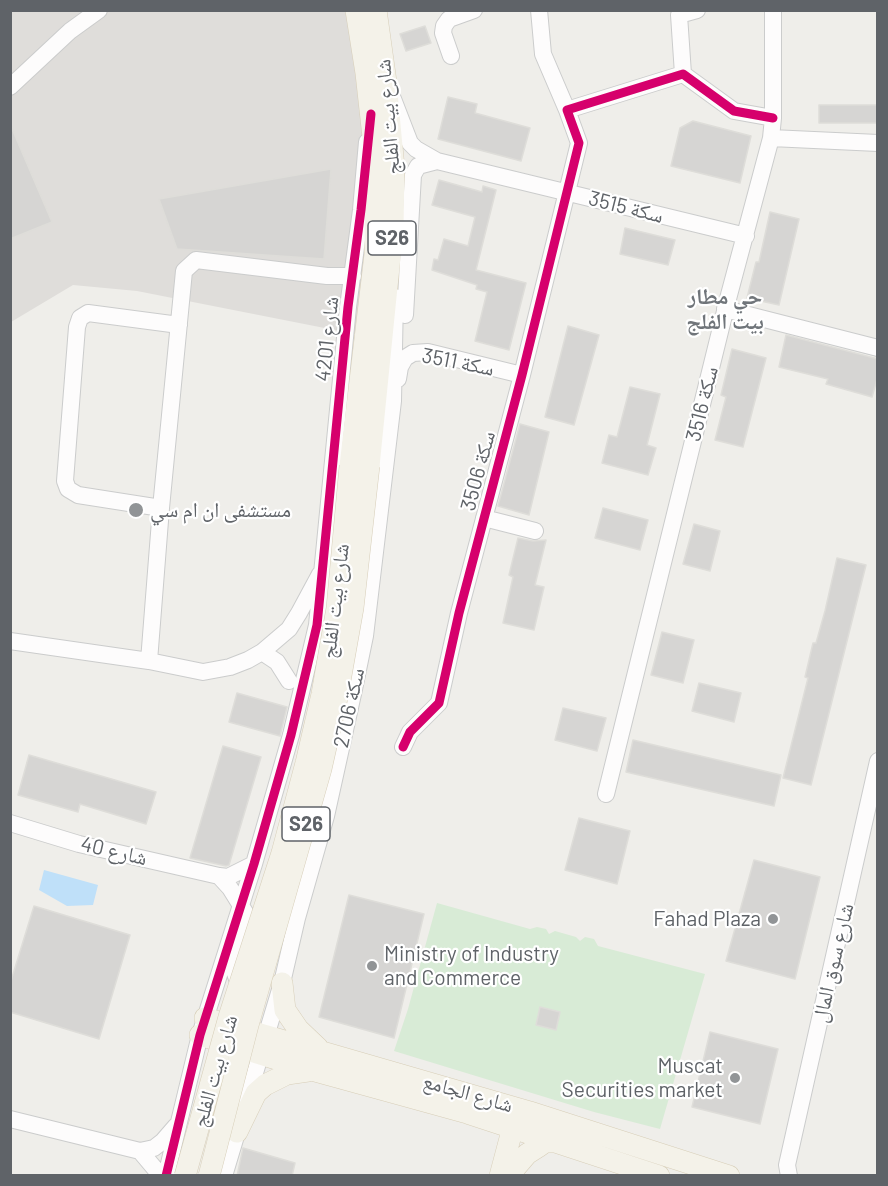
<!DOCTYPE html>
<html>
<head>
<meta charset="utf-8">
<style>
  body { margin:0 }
  #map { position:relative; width:888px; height:1186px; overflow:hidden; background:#efeeea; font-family:Barlow,sans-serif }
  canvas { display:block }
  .frame { position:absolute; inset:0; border:12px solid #5f6368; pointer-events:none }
</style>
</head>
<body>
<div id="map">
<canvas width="888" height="1186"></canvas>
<div class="frame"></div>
</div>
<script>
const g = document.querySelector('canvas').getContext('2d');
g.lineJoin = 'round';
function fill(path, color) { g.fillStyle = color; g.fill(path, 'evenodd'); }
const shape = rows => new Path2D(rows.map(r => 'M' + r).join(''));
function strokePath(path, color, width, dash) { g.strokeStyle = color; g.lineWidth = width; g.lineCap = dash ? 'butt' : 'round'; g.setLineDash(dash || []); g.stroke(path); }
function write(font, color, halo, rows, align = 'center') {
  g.font = font + ' Barlow,"Noto Naskh Arabic",sans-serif'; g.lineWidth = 4.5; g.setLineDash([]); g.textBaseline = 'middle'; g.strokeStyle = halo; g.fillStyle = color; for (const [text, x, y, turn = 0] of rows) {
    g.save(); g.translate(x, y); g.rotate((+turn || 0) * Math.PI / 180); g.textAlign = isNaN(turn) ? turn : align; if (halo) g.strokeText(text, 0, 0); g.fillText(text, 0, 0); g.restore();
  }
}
fill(shape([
  [10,11,366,11,370,214,360,335,137,291,73,285,11,322]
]), '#dfddda');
fill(shape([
  [437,903,530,929,537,927,546,929,549,934,555,931,576,937,580,941,585,937,594,939,598,946,705,974,660,1129,594,1112,394,1051,408,1009]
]), '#d8ebd6');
fill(shape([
  [44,870,98,885,93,905,67,906,39,890]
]), '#bfe0f9');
const building = shape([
  [425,26,431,43,406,51,400,34,425,26],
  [448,97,477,104,475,113,530,128,521,161,438,139,448,97],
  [819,105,878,105,878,123,819,123,819,105],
  [693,121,751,136,740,183,671,166,680,128,693,121],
  [10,124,52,222,10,239,10,124],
  [331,169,324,259,177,249,159,199,331,169],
  [439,180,482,192,483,186,496,190,476,270,526,283,509,350,475,341,487,292,476,289,477,285,432,270,434,259,438,260,444,239,468,246,475,217,432,205,439,180],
  [770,212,799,219,779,305,747,298,756,262,759,262,770,212],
  [625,228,675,240,668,265,620,254,625,228],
  [568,326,599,335,574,425,545,417,568,326],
  [786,335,878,359,878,376,872,397,826,384,828,379,779,367,786,335],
  [732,349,766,358,743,447,715,440,726,397,721,395,732,349],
  [630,387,660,394,647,445,656,448,648,475,602,463,609,435,617,437,630,387],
  [520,424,549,432,529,515,498,506,520,424],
  [603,508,648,520,640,550,595,538,603,508],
  [694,524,720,531,710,571,683,564,694,524],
  [518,538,533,541,546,540,535,585,544,587,534,630,503,623,513,577,509,575,518,538],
  [837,558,866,565,811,785,783,778,808,678,805,677,813,643,816,643,825,611,837,558],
  [662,632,694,640,683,683,651,675,662,632],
  [699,683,741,693,734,722,692,711,699,683],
  [237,693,287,707,280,736,229,722,237,693],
  [563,708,606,718,597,751,555,740,563,708],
  [633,740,781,775,774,806,626,772,633,740],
  [223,746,261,757,229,865,226,866,190,858,223,746],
  [29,755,156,792,146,824,80,804,78,812,18,795,29,755],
  [579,818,630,831,617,884,565,870,579,818],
  [754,860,820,877,795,979,726,961,754,860],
  [349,895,424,914,394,1038,319,1017,349,895],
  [34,906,130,935,99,1039,10,1012,10,984,34,906],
  [540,1007,560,1012,556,1030,536,1025,540,1007],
  [710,1032,778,1049,760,1124,692,1107,710,1032],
  [243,1148,295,1163,292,1176,237,1176,243,1148]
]);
fill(building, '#d6d5d3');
strokePath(building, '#deddd9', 1.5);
const minor = shape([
  [539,10,543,54,567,110],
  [451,56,443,33,444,26,449,19,474,10],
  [683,74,679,15,697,10],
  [10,87,70,31,99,10],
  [393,99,410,143,416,149,437,161,746,236],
  [771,138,878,143],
  [725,309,878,348],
  [405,315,413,175,418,166,437,161],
  [398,379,400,367,405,358,413,353,428,352,522,375],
  [161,508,78,495,68,489,65,481,77,327,80,318,88,313,179,325],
  [484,518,535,531],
  [10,641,149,661,203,672,230,667,248,660,262,652,277,662,289,681],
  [262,652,289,629,299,613,320,574],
  [149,661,161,508,184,271,196,260,327,276,353,276],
  [403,747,410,732,439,703,459,613,522,375,579,143,567,110,683,74,734,111,773,118],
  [606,794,729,295,771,138,773,118,773,10],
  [10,823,79,844,219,876,228,877,254,864],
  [219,876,230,888,248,917,234,962,234,970,240,988],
  [10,1119,140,1151,154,1148,163,1141,176,1126],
  [140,1151,161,1176],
  [166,1176,200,1035,254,864,291,735,317,625,348,307,361,210,367,142],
  [224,1176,282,983,297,918,326,816,353,694,365,636,393,401,395,297],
  [789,1176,787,1165,878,761]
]);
const major = shape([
  [350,466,375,254,376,164,366,73,356,10],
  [369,466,393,227,394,168,386,82,376,10],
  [282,983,285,1010,298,1029,318,1048],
  [205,1018,530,1112,729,1176],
  [200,1035,311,1070,467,1113,659,1176],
  [237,1132,256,1093,265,1085,287,1074,308,1071],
  [515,1168,527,1154,538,1147,545,1142,557,1142],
  [500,1176,513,1127,522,1120]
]);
strokePath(minor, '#cbcccc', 18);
strokePath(major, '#d7ceb8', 22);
strokePath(minor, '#fdfcfc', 16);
strokePath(major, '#f4f2e9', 21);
const majorBridge = shape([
  [185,1176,229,1017,282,853,306,763,322,694,337,608,350,466],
  [209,1176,248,1025,321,769,337,698,353,608,369,466]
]);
strokePath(majorBridge, '#d7ceb8', 22, []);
strokePath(majorBridge, '#f4f2e9', 21);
strokePath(shape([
  [403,747,410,732,439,703,459,613,522,375,579,143,567,110,683,74,734,111,773,118],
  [166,1176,200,1035,254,864,291,735,317,625,348,307,361,210,371,114]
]), '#d6006c', 9);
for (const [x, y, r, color] of [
  [136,510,8,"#919496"],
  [773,919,6,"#919496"],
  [372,966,6,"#919496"],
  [735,1078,6,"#919496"]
]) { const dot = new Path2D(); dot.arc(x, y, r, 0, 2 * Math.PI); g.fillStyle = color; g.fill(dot); strokePath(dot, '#fff', 2); }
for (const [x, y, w] of [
  [392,238,48],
  [306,824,48]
]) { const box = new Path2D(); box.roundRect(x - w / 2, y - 17, w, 34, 4.5); g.fillStyle = '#fff'; g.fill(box); strokePath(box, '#5f6368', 1.5); }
write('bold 20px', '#5f6368', null, [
  ["S26",392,238],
  ["S26",306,824]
]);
write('21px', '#5f6368', '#fff', [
  ["شارع بيت الفلج",388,117,-95],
  ["سكة 3515",626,207,14],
  ["شارع 4201",327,339,-84],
  ["سكة 3511",458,362,11],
  ["سكة 3516",702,404,-76],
  ["سكة 3506",478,471,-75],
  ["شارع بيت الفلج",335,601,-83],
  ["سكة 2706",349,708,-78],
  ["40 شارع",114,851,13],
  ["شارع سوق المال",833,963,-77],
  ["شارع بيت الفلج",215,1071,-74],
  ["شارع الجامع",468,1093,16]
]);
write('21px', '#5f6368', '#fff', [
  ["مستشفى ان ام سي",150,510],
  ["Fahad Plaza",761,919,"right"],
  ["Ministry of Industry",384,954],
  ["and Commerce",384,978],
  ["Muscat",723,1066,"right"],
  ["Securities market",723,1090,"right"]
], 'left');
write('bold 22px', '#70757a', '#fff', [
  ["حي مطار",725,297],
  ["بيت الفلج",725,322]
]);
</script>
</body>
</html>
